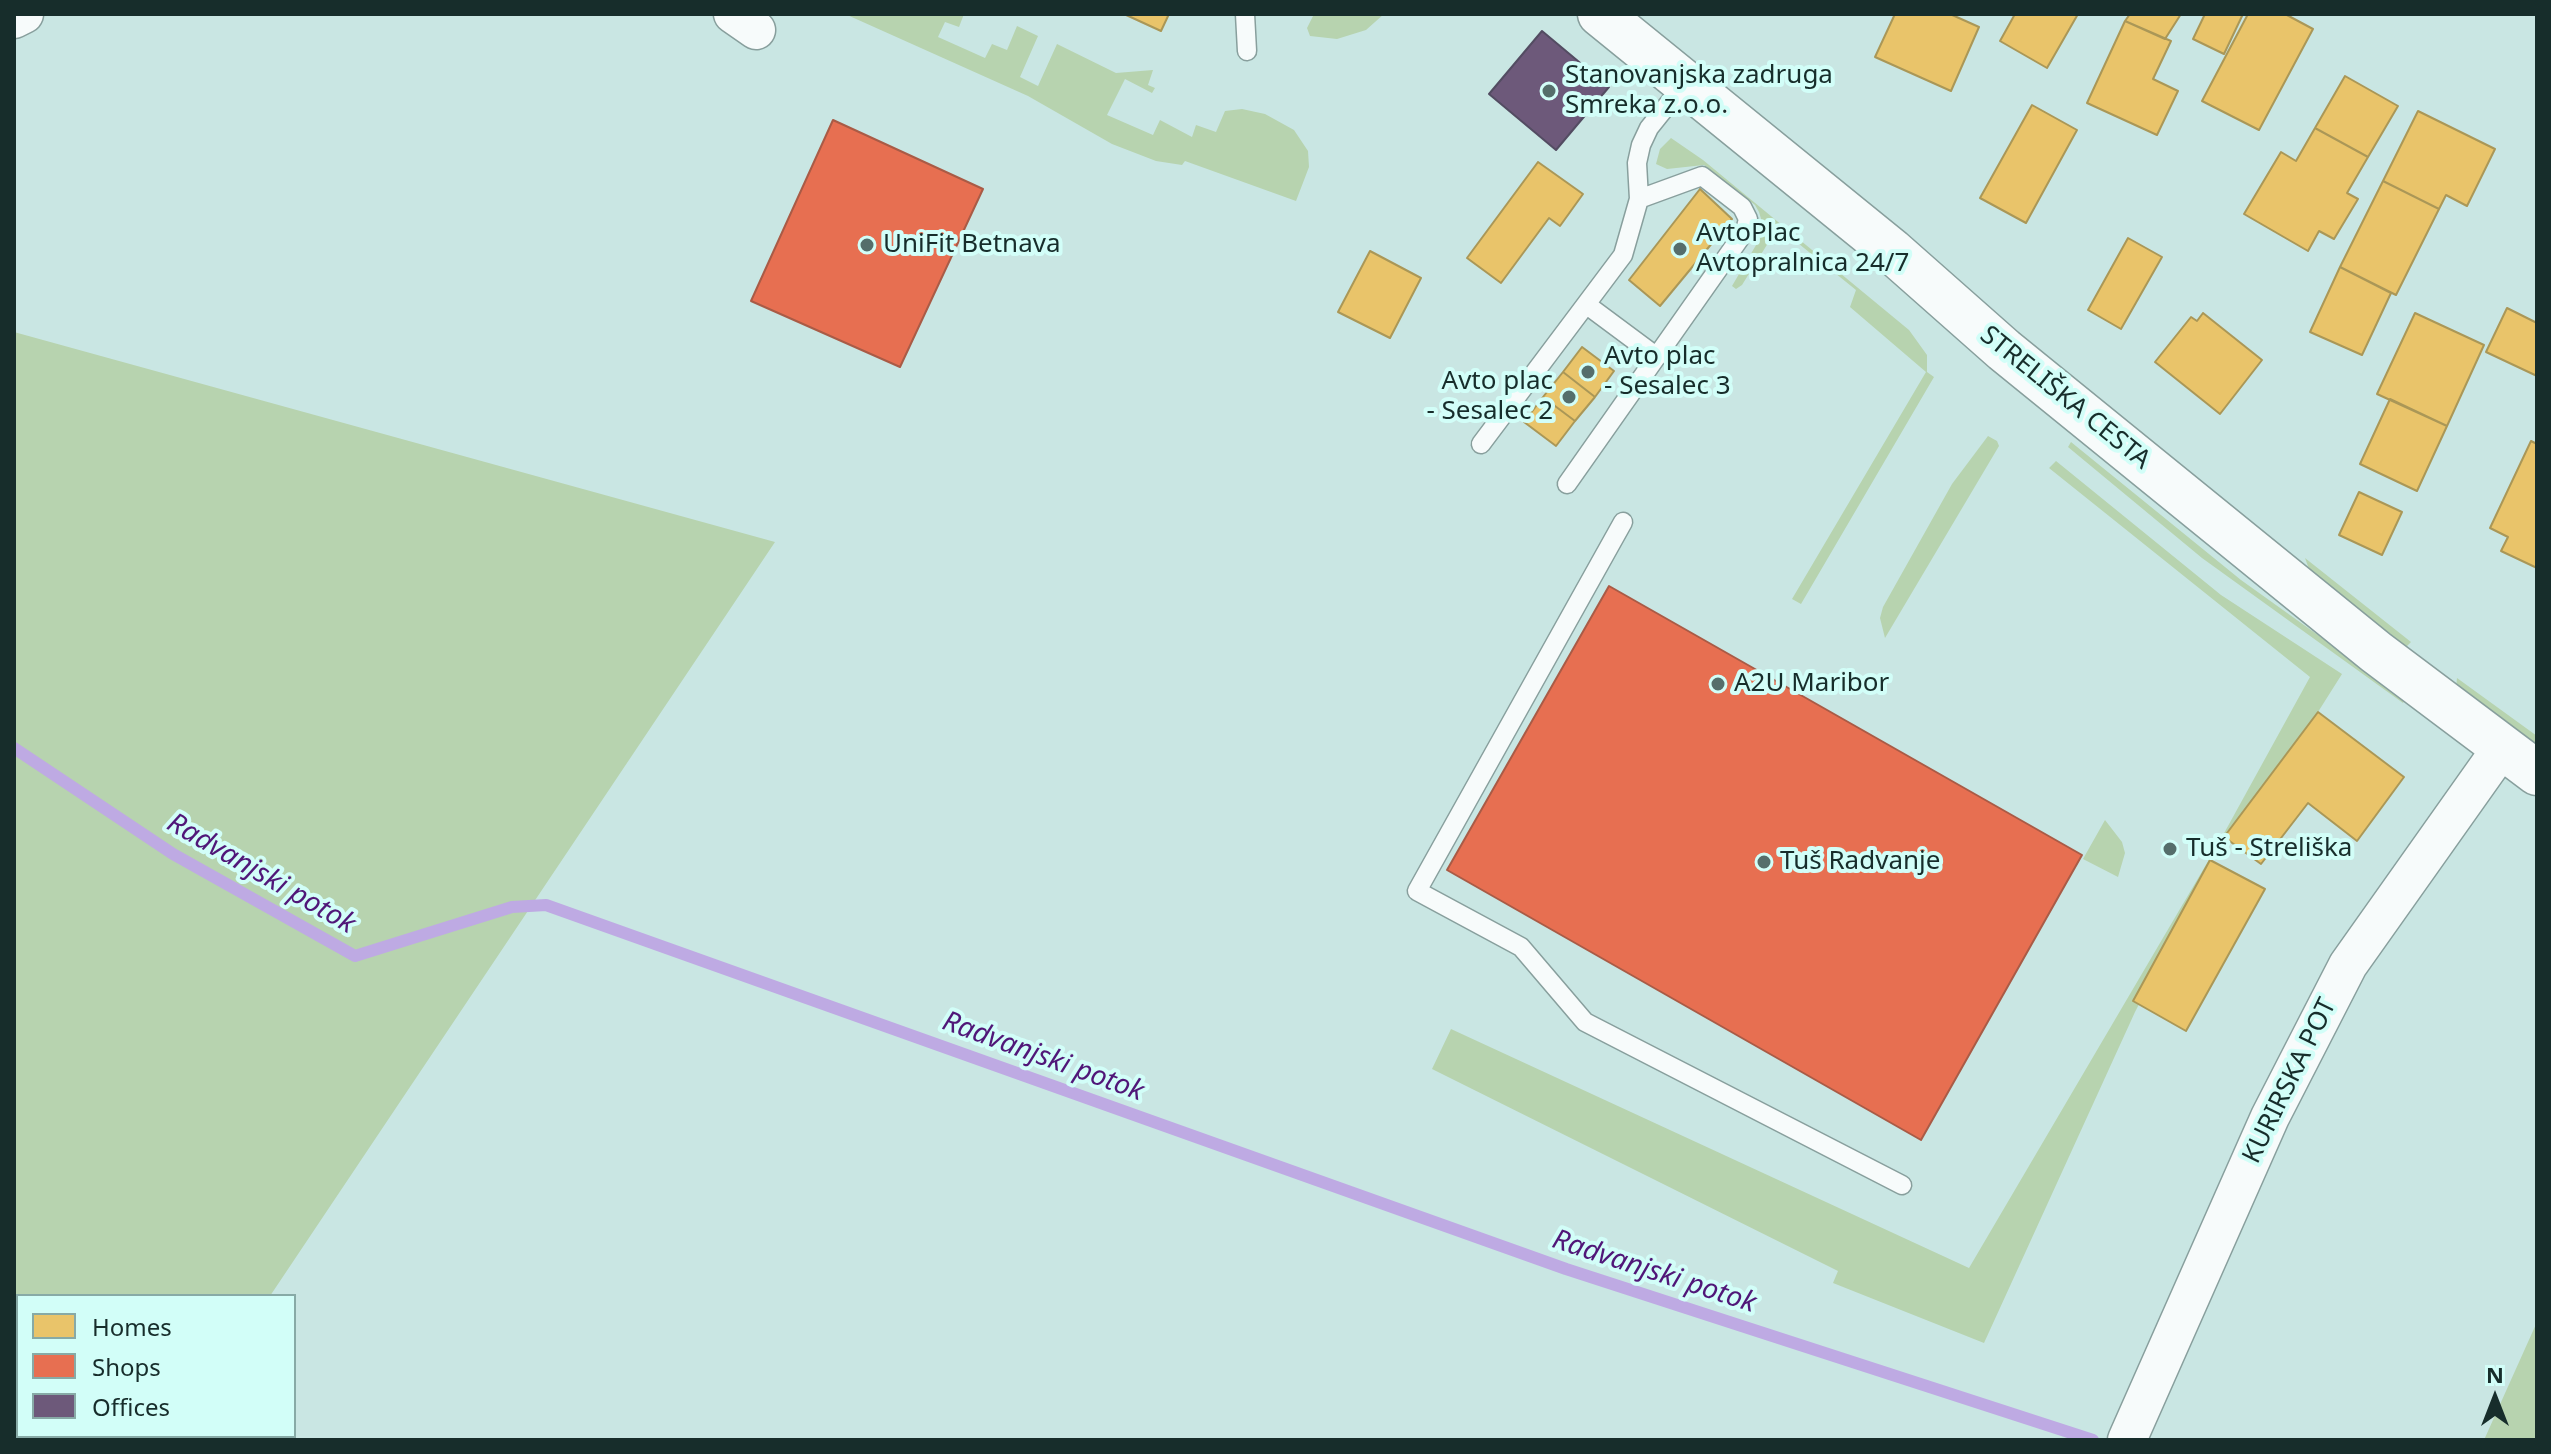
<!DOCTYPE html>
<html>
<head>
<meta charset="utf-8">
<style>
  body { margin:0 }
  #map { position:relative; width:2551px; height:1454px; overflow:hidden; background:#c9e6e3; font-family:"Noto Sans",sans-serif }
  canvas { display:block }
  .frame { position:absolute; inset:0; border:16px solid #172d2b; pointer-events:none }
  .legend { position:absolute; left:16px; top:1294px; width:280px; height:144px; box-sizing:border-box; background:#d2fef8; border:2px solid #87aaa6; margin:0; padding:10px 14px; list-style:none; font-size:24px; color:#172d2b }
  .legend li { display:flex; align-items:center; gap:16px; height:40px }
  .legend b { width:40px; border:2px solid #87aaa6 }
  .north { position:absolute; left:2455px; top:1358px; width:80px; height:80px; -webkit-text-stroke:6px #d2fef8; paint-order:stroke; rotate:0deg; font-size:22px; font-weight:700; line-height:32px; text-align:center; color:#172d2b }
  .north::after { content:''; display:block; margin:auto; width:28px; height:36px; background:#172d2b; clip-path:polygon(50% 0,100% 100%,50% 72%,0 100%) }
</style>
</head>
<body>
<div id="map">
<canvas width="2551" height="1454"></canvas>
<div class="frame"></div>
<ul class="legend">
<li><b style="height:22px;background:#e9c46a"></b>Homes</li>
<li><b style="height:22px;background:#e76f51"></b>Shops</li>
<li><b style="height:22px;background:#6d597a"></b>Offices</li>
</ul>
<div class="north">N</div>
</div>
<script>
const g = document.querySelector('canvas').getContext('2d');
g.lineJoin = 'round';
function fill(path, color) { g.fillStyle = color; g.fill(path, 'evenodd'); }
const shape = rows => new Path2D(rows.map(r => 'M' + r).join(''));
function strokePath(path, color, width, dash) { g.strokeStyle = color; g.lineWidth = width; g.lineCap = dash ? 'butt' : 'round'; g.setLineDash(dash || []); g.stroke(path); }
function write(font, color, halo, rows, align = 'center') {
  g.font = font + ' "Noto Sans",sans-serif'; g.lineWidth = 8; g.setLineDash([]); g.textBaseline = 'middle'; g.strokeStyle = halo; g.fillStyle = color; for (const [text, x, y, turn = 0] of rows) {
    g.save(); g.translate(x, y); g.rotate((+turn || 0) * Math.PI / 180); g.textAlign = isNaN(turn) ? turn : align; if (halo) g.strokeText(text, 0, 0); g.fillText(text, 0, 0); g.restore();
  }
}
fill(shape([
  [845,14,964,14,959,27,945,22,938,37,985,58,992,44,1007,50,1017,26,1038,36,1020,77,1038,86,1057,44,1116,73,1153,70,1148,85,1155,88,1152,93,1125,79,1107,115,1153,135,1160,120,1192,137,1196,125,1216,132,1225,111,1242,109,1265,114,1294,130,1308,151,1309,167,1296,201,1185,161,1182,165,1156,161,1112,144,1028,96],
  [1314,14,1384,14,1366,30,1337,39,1310,36,1307,28],
  [1671,138,1703,160,1909,330,1927,355,1927,372,1934,377,1801,604,1792,599,1926,372,1850,307,1856,290,1778,227,1742,285,1736,289,1732,286,1759,240,1762,222,1759,212,1755,205,1704,165,1667,169,1656,164,1660,149],
  [14,332,775,542,270,1296,18,1296,18,1436,176,1436,174,1440,14,1440],
  [1988,436,1997,441,1999,446,1885,638,1880,618,1883,607,1952,484],
  [2071,442,2241,580,2406,698,2403,703,2202,558,2068,447],
  [2056,461,2221,595,2342,674,2318,712,2224,837,2135,1012,1984,1343,1833,1283,1838,1271,1432,1069,1451,1029,1969,1268,2217,846,2310,677,2049,468],
  [2305,558,2411,642,2405,648,2309,569],
  [2457,678,2537,736,2537,748,2456,688],
  [2105,820,2122,842,2125,853,2118,877,2083,859],
  [2537,1322,2537,1440,2484,1440]
]), '#b7d3af');
const homes = shape([
  [1124,14,1169,14,1161,31,1124,14],
  [1895,14,1950,14,1979,27,1951,91,1875,57,1895,14],
  [2015,14,2078,14,2047,68,2000,41,2015,14],
  [2130,14,2181,14,2165,39,2125,21,2130,14],
  [2205,14,2243,14,2224,54,2193,39,2205,14],
  [2248,14,2285,14,2313,29,2259,130,2202,101,2248,14],
  [2125,21,2171,41,2153,79,2178,91,2157,135,2087,103,2125,21],
  [2345,76,2398,106,2368,157,2315,128,2345,76],
  [2032,105,2077,130,2026,223,1980,198,2032,105],
  [2418,111,2495,149,2467,206,2446,195,2439,209,2383,181,2418,111],
  [2315,128,2368,157,2347,193,2358,199,2334,239,2319,231,2308,251,2244,214,2281,152,2296,161,2315,128],
  [1538,162,1583,194,1560,226,1549,218,1501,283,1467,258,1538,162],
  [2383,181,2439,209,2396,295,2340,267,2383,181],
  [1700,189,1732,219,1660,306,1629,280,1700,189],
  [2128,238,2162,257,2121,329,2088,310,2128,238],
  [1370,251,1421,278,1390,338,1338,312,1370,251],
  [2340,267,2391,293,2362,355,2310,332,2340,267],
  [2507,308,2537,323,2537,376,2486,352,2507,308],
  [2203,313,2262,360,2220,414,2155,362,2191,317,2197,321,2203,313],
  [2415,313,2484,345,2447,426,2377,394,2415,313],
  [1582,347,1614,371,1595,397,1563,372,1582,347],
  [1563,372,1595,397,1575,421,1543,397,1563,372],
  [1543,397,1575,421,1556,446,1524,422,1543,397],
  [2390,399,2447,426,2417,491,2360,464,2390,399],
  [2531,441,2537,444,2537,568,2501,551,2508,537,2490,528,2531,441],
  [2359,492,2402,512,2382,555,2339,535,2359,492],
  [2318,712,2404,777,2357,841,2308,803,2261,864,2224,837,2318,712],
  [2210,860,2265,889,2186,1031,2133,1001,2210,860]
]);
fill(homes, '#e9c46a');
strokePath(homes, '#aa9757', 2);
const shops = shape([
  [833,120,983,189,900,367,751,301,833,120],
  [1609,586,2082,855,1921,1140,1447,870,1609,586]
]);
fill(shops, '#e76f51');
strokePath(shops, '#a95b46', 2);
const offices = shape([
  [1542,31,1609,87,1556,150,1489,94,1542,31]
]);
fill(offices, '#6d597a');
strokePath(offices, '#534c62', 2);
strokePath(shape([
  [14,748,173,854,355,956,512,907,546,905,1566,1269,2093,1440]
]), '#beaae3', 12);
const lane = shape([
  [1245,14,1247,51],
  [1587,305,1657,357],
  [1481,444,1623,255,1639,199,1637,163,1641,145,1649,128,1685,83],
  [1567,484,1745,231,1748,219,1742,207,1702,176,1639,199],
  [1623,522,1417,891,1521,947,1585,1022,1902,1185]
]);
const street = shape([
  [733,14,756,30],
  [14,19,24,14],
  [2127,1440,2270,1117,2348,965,2501,749]
]);
const secondary = shape([
  [1600,14,1892,251,2004,350,2376,652,2537,773]
]);
strokePath(lane, '#889f9d', 21);
strokePath(street, '#889f9d', 41);
strokePath(secondary, '#889f9d', 47);
strokePath(lane, '#f7fbfb', 18);
strokePath(street, '#f7fbfb', 38);
strokePath(secondary, '#f7fbfb', 44);
for (const [x, y, r, color] of [
  [1549,91,8,"#556e6b"],
  [867,245,8,"#556e6b"],
  [1680,249,8,"#556e6b"],
  [1588,372,8,"#556e6b"],
  [1569,397,8,"#556e6b"],
  [1718,684,8,"#556e6b"],
  [2170,849,8,"#556e6b"],
  [1764,862,8,"#556e6b"]
]) { const dot = new Path2D(); dot.arc(x, y, r, 0, 2 * Math.PI); g.fillStyle = color; g.fill(dot); strokePath(dot, '#d2fef8', 3); }
write('26px', '#172d2b', '#d2fef8', [
  ["Stanovanjska zadruga",1565,76],
  ["Smreka z.o.o.",1565,106],
  ["AvtoPlac",1696,234],
  ["Avtopralnica 24/7",1696,264],
  ["UniFit Betnava",883,245],
  ["Avto plac",1604,357],
  ["- Sesalec 3",1604,387],
  ["Avto plac",1553,382,"right"],
  ["- Sesalec 2",1553,412,"right"],
  ["A2U Maribor",1734,684],
  ["Tuš - Streliška",2186,849],
  ["Tuš Radvanje",1780,862]
], 'left');
write('26px', '#172d2b', '#d2fef8', [
  ["STRELIŠKA CESTA",2065,398,39],
  ["KURIRSKA POT",2290,1081,-64]
]);
write('italic 28px', '#501778', '#d2fef8', [
  ["Radvanjski potok",261,874,30],
  ["Radvanjski potok",1043,1057,20],
  ["Radvanjski potok",1654,1272,18]
]);
</script>
</body>
</html>
